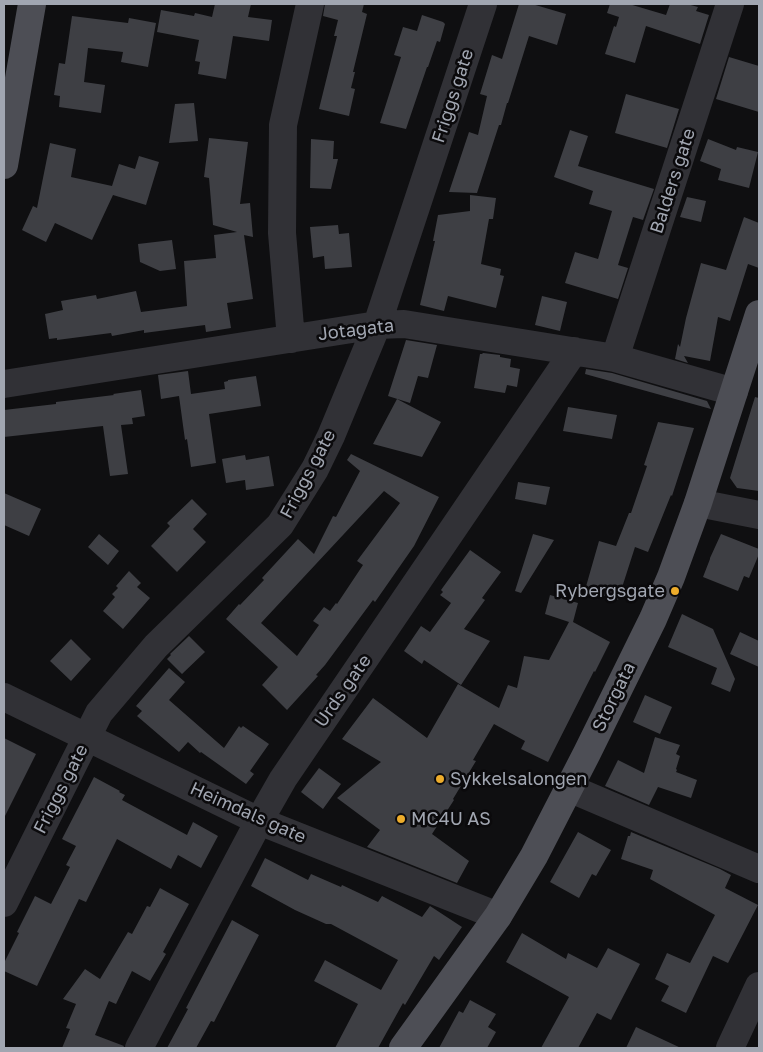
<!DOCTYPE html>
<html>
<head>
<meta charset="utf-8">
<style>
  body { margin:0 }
  #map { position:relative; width:763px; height:1052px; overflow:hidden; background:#0f0f11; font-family:"Golos Text",sans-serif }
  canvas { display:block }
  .frame { position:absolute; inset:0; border:5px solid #a1a6b1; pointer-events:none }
</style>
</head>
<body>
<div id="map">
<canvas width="763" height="1052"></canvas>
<div class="frame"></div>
</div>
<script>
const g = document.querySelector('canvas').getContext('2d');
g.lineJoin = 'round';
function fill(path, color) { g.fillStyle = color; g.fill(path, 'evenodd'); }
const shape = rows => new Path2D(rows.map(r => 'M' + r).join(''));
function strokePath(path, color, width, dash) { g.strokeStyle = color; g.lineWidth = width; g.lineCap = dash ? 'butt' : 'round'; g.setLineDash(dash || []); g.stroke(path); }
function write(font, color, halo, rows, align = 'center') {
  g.font = font + ' "Golos Text",sans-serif'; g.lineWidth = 5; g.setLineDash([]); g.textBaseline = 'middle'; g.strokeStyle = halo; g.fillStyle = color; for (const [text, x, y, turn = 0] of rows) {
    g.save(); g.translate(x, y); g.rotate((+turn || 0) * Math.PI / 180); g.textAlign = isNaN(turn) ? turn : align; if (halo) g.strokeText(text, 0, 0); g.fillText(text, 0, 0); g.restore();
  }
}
fill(shape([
  [215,4,251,4,248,17,272,20,269,41,233,36,226,79,198,74,200,62,195,61,199,40,157,32,161,10,194,16,195,13,212,17],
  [325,4,364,4,362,12,367,14,353,72,355,72,351,88,355,89,349,116,319,109,337,36,334,36,338,20,323,16],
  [519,4,532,4,566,14,557,45,529,36,508,103,507,103,501,125,499,125,477,193,449,192,469,132,478,135,487,96,480,94,492,55,502,59],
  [610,4,629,4,666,15,670,4,687,4,698,7,696,11,709,15,700,44,646,26,635,63,605,54,614,26,616,27,619,17,607,13],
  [422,15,443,22,445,24,440,42,437,41,428,67,427,67,406,129,380,123,401,57,394,55,403,27,417,31],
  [72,16,128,23,129,18,156,23,148,67,121,62,123,52,88,48,84,82,105,85,101,113,59,107,60,96,54,95,59,63,65,64],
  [729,57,759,66,759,112,716,99],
  [626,94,679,109,667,148,615,133],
  [194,103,198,141,169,143,175,104],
  [570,130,588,136,578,166,654,189,643,220,633,217,618,265,628,268,618,299,565,283,575,252,598,259,612,211,589,204,593,191,554,177],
  [209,138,248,142,240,204,250,203,253,237,244,235,253,299,227,303,231,328,206,332,205,325,144,333,144,330,112,336,111,333,57,340,57,338,49,339,45,314,63,310,61,301,96,295,97,299,136,291,141,312,187,306,184,261,216,258,214,235,237,232,213,225,209,178,204,177],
  [311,139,334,141,333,159,338,159,331,189,310,188],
  [708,139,736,150,737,147,758,152,749,188,718,180,721,169,700,161],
  [50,143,76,149,71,177,112,186,119,164,135,169,139,156,159,162,146,205,113,195,92,240,55,223,46,242,22,230,33,206,37,208],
  [470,195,496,198,493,219,489,219,481,264,501,269,500,275,504,276,496,308,448,296,444,311,420,305,435,241,433,241,438,215,470,211],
  [687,197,706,201,701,222,680,217],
  [744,217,759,223,759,268,748,264,730,321,718,317,710,361,684,356,688,363,675,359,678,344,680,347,686,318,701,263,726,270],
  [338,225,339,234,349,233,352,267,325,269,324,256,313,258,310,227],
  [172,240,176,269,160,271,140,262,138,244],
  [542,296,567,302,560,331,535,325],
  [406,340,437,345,428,378,418,376,410,403,388,396],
  [483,353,500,355,500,357,511,359,510,367,520,369,517,387,507,385,505,393,474,388,480,354,482,354],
  [586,369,612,373,707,401,711,409,585,374],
  [188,371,191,394,225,389,224,382,228,381,228,380,256,376,261,406,209,414,216,463,191,467,187,439,185,440,179,396,161,399,158,375],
  [141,390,145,416,132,418,133,424,121,425,128,474,110,476,103,426,4,437,4,410,56,404,56,402,114,395,113,394],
  [755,397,759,398,759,491,737,488,730,478],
  [397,399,441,422,422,457,373,444],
  [568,407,617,415,612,439,563,431],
  [658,422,694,428,672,496,671,495,648,552,635,547,618,600,585,590,599,541,616,546,629,513,631,513,647,466,644,465],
  [351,454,439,497,414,546,375,602,373,600,325,665,316,675,318,676,287,710,262,685,278,667,226,619,239,604,240,605,264,580,262,578,298,539,314,554,333,516,336,517,360,471,347,460],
  [384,491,400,503,357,561,363,565,337,604,336,603,330,611,324,607,313,621,319,625,297,656,261,623],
  [245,455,246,460,269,456,274,486,246,490,245,480,226,483,222,459],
  [518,482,550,487,546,505,515,499],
  [4,493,41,509,29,536,4,525],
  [192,499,207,514,193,529,206,542,177,572,151,546,170,526,167,523],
  [99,534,119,551,108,565,88,547],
  [533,534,554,540,521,593,515,591],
  [721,534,759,549,759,554,749,578,744,576,738,591,703,577,710,559,710,558],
  [470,550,501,572,482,598,485,600,464,629,490,641,461,685,424,660,422,664,404,651,421,626,430,632,451,603,440,595,443,592,441,590],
  [129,571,141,583,137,587,150,598,123,629,103,611,115,597,112,594,118,588,116,586],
  [550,595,578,603,573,622,610,642,595,672,594,671,548,762,521,749,525,741,494,724,473,760,476,761,453,799,454,800,432,834,469,861,457,883,367,847,380,830,337,798,381,762,342,739,373,698,427,738,458,684,499,708,508,685,517,688,524,656,549,660,569,622,545,614],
  [682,614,713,629,735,679,730,692,711,684,717,668,668,647],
  [740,632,759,641,759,667,730,654],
  [189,636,205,652,182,674,167,659,171,655,170,654],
  [71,639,91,659,71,681,50,661],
  [169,668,185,682,169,700,224,748,239,726,241,728,243,726,269,744,250,771,254,774,246,784,201,752,200,753,188,742,179,752,137,716,142,711,136,706],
  [645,695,672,707,660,734,633,722],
  [655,737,680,745,676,754,680,756,676,769,677,770,676,772,697,780,691,798,658,787,649,805,605,786,618,760,644,773],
  [4,738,36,754,4,818],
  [319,768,341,784,323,809,301,792],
  [94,777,120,791,119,792,125,795,122,800,187,835,193,822,218,836,201,868,178,855,171,869,117,839,86,902,79,899,37,986,4,971,4,963,19,933,17,932,35,896,51,904,70,867,66,865,76,846,62,839],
  [578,832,611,850,596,876,592,874,579,898,550,882],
  [631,832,720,869,731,875,725,888,758,905,728,963,713,956,686,1013,661,1001,669,986,655,979,667,953,690,963,715,915,650,879,653,870,621,859,628,836,630,836],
  [265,858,308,880,311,874,341,887,342,885,378,902,382,896,422,917,430,906,462,927,439,960,434,956,405,1005,403,1003,378,1048,335,1048,358,1004,314,981,325,960,381,990,398,960,331,924,326,924,295,910,251,886],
  [160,888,189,904,163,952,166,954,150,981,132,971,116,1004,109,1001,95,1035,124,1046,123,1048,62,1048,70,1029,66,1028,76,1004,63,999,85,969,100,979,128,932,132,934,147,906,150,907],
  [232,920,259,935,214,1022,211,1021,196,1048,167,1048,188,1009,186,1008],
  [522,933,566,959,568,953,597,968,608,948,640,964,611,1020,597,1013,578,1048,541,1048,569,997,506,962],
  [470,1000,496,1014,488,1027,496,1032,487,1048,439,1048,459,1011,463,1013],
  [636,1027,681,1048,626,1048]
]), '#3e3f44');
strokePath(shape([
  [291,339,282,233,283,125,310,4],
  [615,358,730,4],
  [4,384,377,325,404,324,615,358,734,392],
  [698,503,759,515],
  [4,697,259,821,498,916],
  [569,788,759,869],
  [4,903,99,713,156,646,280,525,315,469,331,436,377,325,483,4],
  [139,1048,259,821,283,779,574,351],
  [730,1048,759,986]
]), '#313136', 28);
strokePath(shape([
  [4,165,32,4],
  [403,1048,498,916,534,856,587,753,653,619,671,577,698,503,759,314]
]), '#4d4e55', 28);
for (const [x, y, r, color] of [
  [675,591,5,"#edac2b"],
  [440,779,5,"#edac2b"],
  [401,819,5,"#edac2b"]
]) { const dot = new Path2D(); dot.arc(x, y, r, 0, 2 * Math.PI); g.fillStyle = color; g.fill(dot); strokePath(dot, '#0b0a0c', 2); }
write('18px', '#a1a6b1', '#0b0a0c', [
  ["Friggs gate",453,96,-72],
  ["Balders gate",673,181,-72],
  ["Jotagata",356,330,-7],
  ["Friggs gate",308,474,-62],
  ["Urds gate",343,691,-55],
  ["Storgata",614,697,-64],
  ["Friggs gate",61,789,-63],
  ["Heimdals gate",248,813,24]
]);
write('18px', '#a1a6b1', '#0b0a0c', [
  ["Rybergsgate",665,591,"right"],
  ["Sykkelsalongen",450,779],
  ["MC4U AS",411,819]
], 'left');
</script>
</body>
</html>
